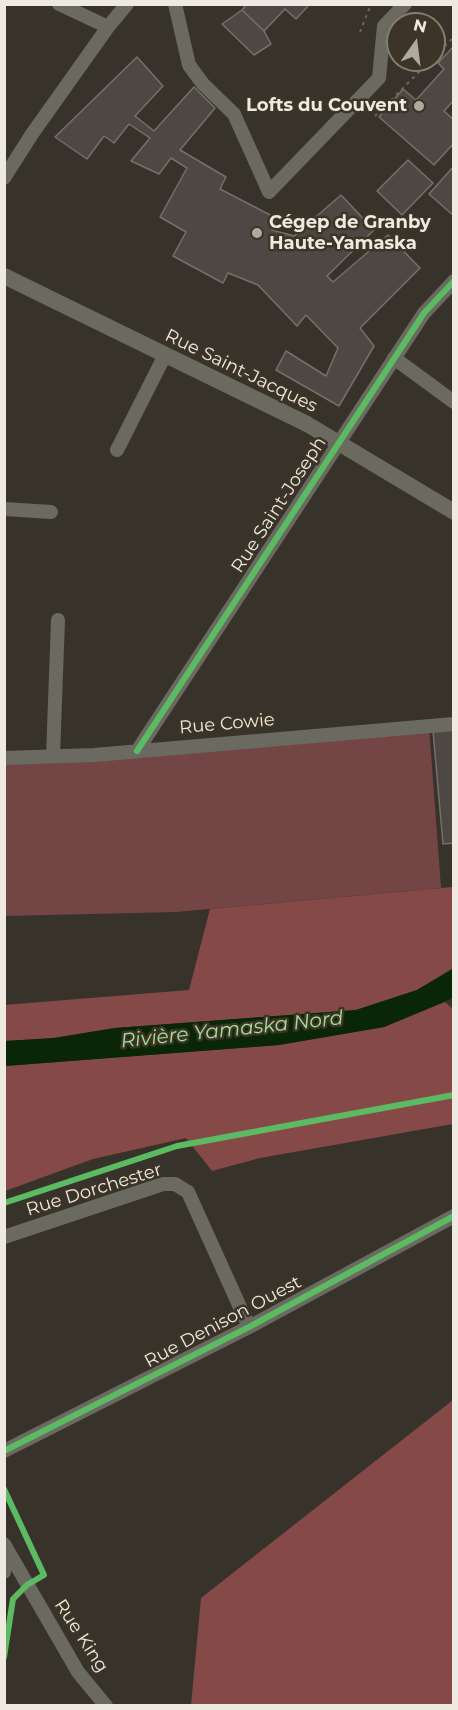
<!DOCTYPE html>
<html>
<head>
<meta charset="utf-8">
<style>
  body { margin:0 }
  #map { position:relative; width:458px; height:1710px; overflow:hidden; background:#37332b; font-family:Montserrat,sans-serif }
  canvas { display:block }
  .frame { position:absolute; inset:0; border:6px solid #efeae1; pointer-events:none }
  .north { position:absolute; left:386px; top:12px; width:60px; height:60px; box-sizing:border-box; background:#3c3426; border:2px solid #847d71; border-radius:50%; rotate:14deg; font-size:16px; font-weight:700; line-height:24px; text-align:center; color:#efeae1 }
  .north::after { content:''; display:block; margin:auto; width:21px; height:27px; background:#afaaa1; clip-path:polygon(50% 0,100% 100%,50% 72%,0 100%) }
</style>
</head>
<body>
<div id="map">
<canvas width="458" height="1710"></canvas>
<div class="frame"></div>
<div class="north">N</div>
</div>
<script>
const g = document.querySelector('canvas').getContext('2d');
g.lineJoin = 'round';
function fill(path, color) { g.fillStyle = color; g.fill(path, 'evenodd'); }
const shape = rows => new Path2D(rows.map(r => 'M' + r).join(''));
function strokePath(path, color, width, dash) { g.strokeStyle = color; g.lineWidth = width; g.lineCap = dash ? 'butt' : 'round'; g.setLineDash(dash || []); g.stroke(path); }
function write(font, color, halo, rows, align = 'center') {
  g.font = font + ' Montserrat,sans-serif'; g.lineWidth = 5; g.setLineDash([]); g.textBaseline = 'middle'; g.strokeStyle = halo; g.fillStyle = color; for (const [text, x, y, turn = 0] of rows) {
    g.save(); g.translate(x, y); g.rotate((+turn || 0) * Math.PI / 180); g.textAlign = isNaN(turn) ? turn : align; if (halo) g.strokeText(text, 0, 0); g.fillText(text, 0, 0); g.restore();
  }
}
fill(shape([
  [429,726,441,888,176,912,5,916,4,758]
]), '#734645');
fill(shape([
  [453,887,453,968,417,990,356,1010,115,1028,54,1038,5,1041,4,1005,189,990,210,909],
  [445,1002,453,1009,453,1124,260,1158,212,1171,186,1138,93,1159,5,1191,5,1066,279,1045,384,1027],
  [453,1400,453,1705,191,1705,201,1598]
]), '#854948');
fill(shape([
  [453,969,453,998,384,1027,279,1045,5,1066,5,1041,54,1038,115,1028,356,1010,417,990]
]), '#092606');
const building = shape([
  [247,4,310,4,296,19,285,9,264,31,242,10,247,4],
  [242,10,264,31,271,44,254,55,222,24,242,10],
  [454,46,454,100,444,111,454,120,454,143,434,165,379,117,403,89,416,100,444,69,438,63,454,46],
  [137,57,163,86,135,116,154,131,194,87,215,108,180,150,226,177,220,189,276,218,272,230,294,236,341,195,374,230,327,276,333,282,388,235,420,268,360,328,374,346,339,406,276,370,286,351,326,376,338,348,306,315,297,326,258,285,228,273,223,283,173,256,186,232,160,217,187,168,171,158,159,174,131,161,150,138,129,124,114,143,104,136,87,159,55,137,137,57],
  [408,160,433,183,402,215,377,191,408,160],
  [454,166,454,216,429,194,454,166],
  [454,729,454,843,443,844,433,731,454,729]
]);
fill(building, '#4d4843');
strokePath(building, '#75706b', 1.5);
strokePath(shape([
  [360,32,371,4],
  [434,57,454,37],
  [375,116,431,60]
]), '#696860', 2, [3, 4.5]);
strokePath(shape([
  [59,4,108,27],
  [175,4,189,65,203,84,234,114,269,192,379,78,384,26,405,4],
  [4,178,32,134,108,27,127,4],
  [394,358,454,402],
  [117,450,165,355],
  [4,509,51,512],
  [137,751,424,313,454,281],
  [53,756,58,620],
  [4,758,94,755,454,724],
  [4,1237,163,1184,175,1184,188,1192,249,1327],
  [4,1451,249,1327,454,1216],
  [4,1544,78,1672,106,1706],
  [4,1572,7,1551]
]), '#6a6a61', 14);
strokePath(shape([
  [4,276,307,424,454,512]
]), '#6a6a5e', 16);
strokePath(shape([
  [137,751,424,313,454,281],
  [4,1203,177,1146,454,1095],
  [4,1451,249,1327,454,1216],
  [4,1489,44,1575,27,1585,13,1599,4,1657]
]), '#5cba63', 6);
for (const [x, y, r, color] of [
  [419,106,6,"#afaaa1"],
  [257,233,6,"#afaaa1"]
]) { const dot = new Path2D(); dot.arc(x, y, r, 0, 2 * Math.PI); g.fillStyle = color; g.fill(dot); strokePath(dot, '#3c3426', 2); }
write('bold 18px', '#efeae1', '#3c3426', [
  ["Lofts du Couvent",407,106],
  ["Cégep de Granby",269,223,"left"],
  ["Haute-Yamaska",269,244,"left"]
], 'right');
write('18px', '#efeae1', '#3c3426', [
  ["Rue Saint-Jacques",241,371,26],
  ["Rue Saint-Joseph",279,505,-57],
  ["Rue Cowie",227,724,-5],
  ["Rue Dorchester",94,1190,-17],
  ["Rue Denison Ouest",223,1322,-28],
  ["Rue King",81,1636,57]
]);
write('italic 20px', '#a0e196', '#3c3426', [
  ["Rivière Yamaska Nord",232,1030,-6]
]);
</script>
</body>
</html>
